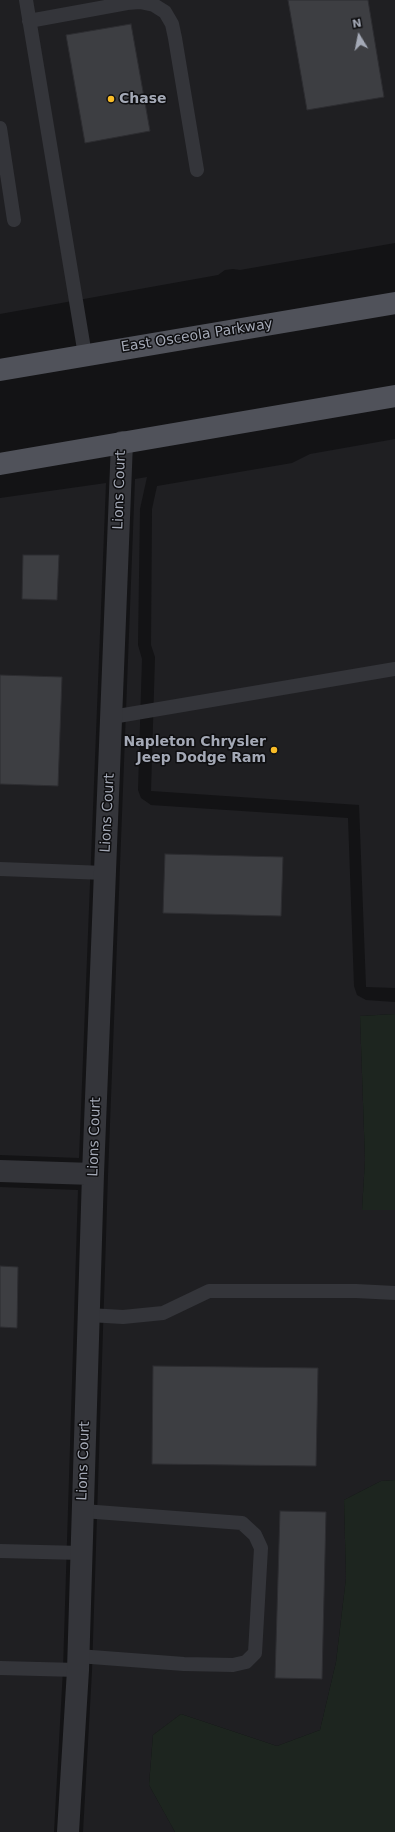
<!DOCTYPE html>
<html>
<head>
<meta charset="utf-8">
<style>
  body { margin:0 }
  #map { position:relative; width:395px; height:1832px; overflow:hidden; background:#131315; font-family:"DejaVu Sans",sans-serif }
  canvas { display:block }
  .north { position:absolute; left:339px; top:16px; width:40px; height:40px; -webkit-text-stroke:3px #0e0e10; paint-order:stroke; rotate:350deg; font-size:11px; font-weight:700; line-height:16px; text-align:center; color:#a4a9b6 }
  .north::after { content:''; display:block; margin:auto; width:14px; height:18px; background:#a4a9b6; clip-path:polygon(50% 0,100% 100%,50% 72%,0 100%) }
</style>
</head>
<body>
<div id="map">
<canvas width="395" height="1832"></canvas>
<div class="north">N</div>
</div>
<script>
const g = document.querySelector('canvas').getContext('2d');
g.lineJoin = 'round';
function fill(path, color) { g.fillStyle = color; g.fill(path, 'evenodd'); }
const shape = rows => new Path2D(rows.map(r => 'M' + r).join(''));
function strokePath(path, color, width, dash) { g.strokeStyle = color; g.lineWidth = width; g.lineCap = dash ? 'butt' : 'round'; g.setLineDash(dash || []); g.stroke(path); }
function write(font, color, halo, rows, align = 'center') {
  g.font = font + ' "DejaVu Sans",sans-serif'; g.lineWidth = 3; g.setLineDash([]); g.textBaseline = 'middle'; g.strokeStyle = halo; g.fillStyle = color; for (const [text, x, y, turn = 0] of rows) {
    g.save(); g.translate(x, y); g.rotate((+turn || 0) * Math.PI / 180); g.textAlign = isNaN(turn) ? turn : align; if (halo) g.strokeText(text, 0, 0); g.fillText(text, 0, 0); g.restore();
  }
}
fill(shape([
  [0,0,395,0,395,243,240,270,233,269,225,270,218,275,0,314],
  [395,439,395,988,366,987,359,805,151,791,155,657,151,645,152,509,157,486,292,463,310,454],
  [147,477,140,509,138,645,142,659,138,790,141,798,151,805,348,818,354,986,357,995,366,1000,395,1002,395,1014,360,1016,365,1160,362,1210,395,1210,395,1480,381,1481,344,1500,346,1578,336,1662,320,1730,277,1746,181,1714,153,1735,149,1785,175,1832,83,1832,92,1671,108,1175,135,479],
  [106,483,79,1158,0,1155,0,498],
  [0,1187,78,1190,63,1669,54,1832,0,1832]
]), '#1f1f22');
fill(shape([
  [395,1014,395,1210,362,1210,365,1160,360,1016],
  [395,1480,395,1832,175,1832,149,1785,153,1735,181,1714,277,1746,320,1730,336,1662,346,1578,344,1500,381,1481]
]), '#1d251f');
const building = shape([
  [288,0,368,0,384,97,307,110,288,0],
  [131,24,150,131,85,143,66,35,131,24],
  [23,555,59,555,57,600,22,599,23,555],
  [0,675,62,677,58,786,0,784,0,675],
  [165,854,283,857,281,916,163,913,165,854],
  [0,1266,18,1267,17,1328,0,1327,0,1266],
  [153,1366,318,1368,316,1466,152,1464,153,1366],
  [280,1511,326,1512,322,1679,275,1678,280,1511]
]);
fill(building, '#3d3e42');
strokePath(building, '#2d2d31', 1);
strokePath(shape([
  [26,0,85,355],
  [29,21,127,3,140,2,154,5,165,12,172,24,175,38,197,170],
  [0,128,14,220],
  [112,717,395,669],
  [0,869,105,873],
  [89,1315,123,1317,163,1313,209,1291,356,1291,395,1293],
  [0,1551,82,1553],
  [78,1656,184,1664,233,1665,246,1662,255,1653,261,1548,255,1535,242,1523,83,1511],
  [0,1668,78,1670]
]), '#34353a', 14);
strokePath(shape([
  [0,1171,93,1174],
  [68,1832,78,1670,93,1174,122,442]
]), '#34353a', 22);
strokePath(shape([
  [0,370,395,303],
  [0,464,395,396]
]), '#50525a', 22);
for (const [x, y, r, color] of [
  [111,99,4,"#f9bc27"],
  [274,750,4,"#f9bc27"]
]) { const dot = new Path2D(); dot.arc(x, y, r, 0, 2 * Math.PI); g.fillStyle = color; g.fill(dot); strokePath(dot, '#0e0e10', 1.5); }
write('bold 14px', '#a4a9b6', '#0e0e10', [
  ["Chase",119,99],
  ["Napleton Chrysler",266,742,"right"],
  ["Jeep Dodge Ram",266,758,"right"]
], 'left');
write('14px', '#a4a9b6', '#0e0e10', [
  ["East Osceola Parkway",197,336,-9],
  ["Lions Court",120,490,-88],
  ["Lions Court",108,813,-87],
  ["Lions Court",95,1137,-88],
  ["Lions Court",84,1461,-88]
]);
</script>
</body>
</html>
